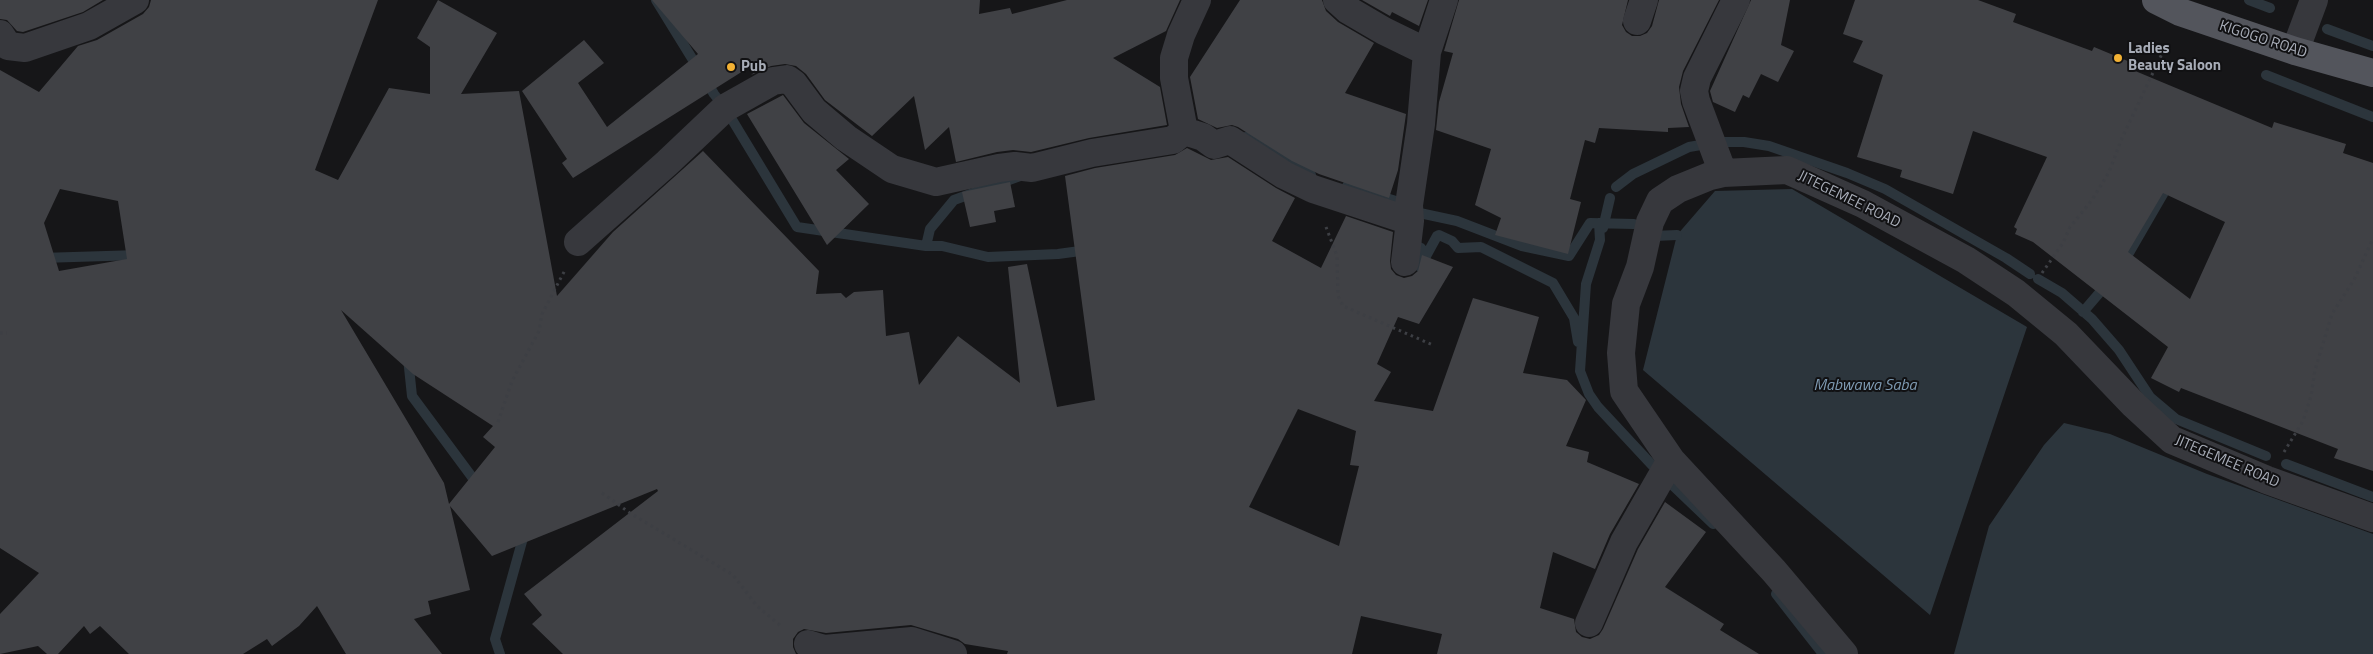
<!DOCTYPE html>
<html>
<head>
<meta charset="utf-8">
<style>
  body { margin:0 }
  canvas { display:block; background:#161618 }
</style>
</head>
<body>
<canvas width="2373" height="654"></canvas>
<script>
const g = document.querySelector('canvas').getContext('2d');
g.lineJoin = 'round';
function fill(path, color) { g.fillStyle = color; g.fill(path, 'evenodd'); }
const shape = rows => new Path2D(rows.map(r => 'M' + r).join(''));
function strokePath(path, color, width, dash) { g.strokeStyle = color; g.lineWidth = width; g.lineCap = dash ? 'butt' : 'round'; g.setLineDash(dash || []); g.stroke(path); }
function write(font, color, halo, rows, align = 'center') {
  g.font = font + ' "Titillium Web",sans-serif'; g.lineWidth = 4; g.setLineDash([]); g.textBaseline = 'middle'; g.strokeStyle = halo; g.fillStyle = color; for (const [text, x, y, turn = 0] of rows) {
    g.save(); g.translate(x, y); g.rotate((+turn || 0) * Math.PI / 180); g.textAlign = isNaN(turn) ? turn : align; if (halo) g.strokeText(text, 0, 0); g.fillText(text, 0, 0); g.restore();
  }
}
fill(shape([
  [1792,189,2027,327,1930,615,1643,370,1677,235,1715,191],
  [2064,423,2110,434,2207,474,2373,534,2373,654,1954,654,1989,526,2044,445]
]), '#2c353c');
strokePath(shape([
  [656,0,714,94,725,108,797,227,926,246,942,246,988,257,1058,254,1080,251,1087,247],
  [2249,0,2270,8],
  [2327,29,2373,46],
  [2266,75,2373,117],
  [1246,137,1266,146,1311,175],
  [1347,186,1409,205,1415,212,1457,221,1522,246,1569,256,1590,223,1634,224],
  [1616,187,1633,174,1689,147,1718,142,1744,142,1769,146,1847,173,1885,189,2006,258,2030,274],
  [1610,198,1603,228,1599,223,1600,240,1586,284,1580,371,1589,394,1598,407,1652,465],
  [1654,236,1677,235],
  [1416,241,1418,250,1421,248,1423,251,1420,267,1437,236,1439,235,1452,241,1458,248,1481,247,1553,283,1574,318,1578,342],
  [926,246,930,229,954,200,1020,176],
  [41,258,139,255],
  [2122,265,2170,182],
  [2038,279,2062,293,2092,319,2119,350,2150,397,2176,419,2266,456],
  [2083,312,2107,284],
  [408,358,412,396,472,477,483,483],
  [2286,464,2373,497],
  [1666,479,1713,524],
  [1776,594,1823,654],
  [500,654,495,639,523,538,521,533]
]), '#2c353c', 10);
fill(shape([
  [0,0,103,0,83,12,23,32,17,31,7,20,0,19],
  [151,0,378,0,315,170,338,180,389,88,430,94,430,47,417,38,438,0,497,33,461,94,519,91,557,296,613,232,703,151,819,271,816,294,841,293,846,298,854,292,883,290,886,336,909,332,919,385,958,336,1020,383,1008,267,1027,264,1057,407,1095,400,1065,176,1095,168,1175,155,1187,148,1211,160,1228,157,1276,188,1295,198,1272,241,1321,268,1346,216,1393,232,1390,261,1391,269,1396,275,1404,278,1412,276,1418,271,1422,255,1453,267,1419,324,1398,317,1377,364,1391,372,1374,401,1433,411,1473,298,1539,317,1523,373,1567,380,1586,400,1566,446,1589,452,1587,462,1639,484,1610,534,1595,569,1553,552,1540,608,1574,619,1576,632,1582,637,1590,639,1599,635,1603,629,1638,549,1665,502,1706,532,1665,587,1724,624,1720,630,1759,654,1437,654,1442,634,1361,616,1352,654,1007,654,1008,651,965,644,958,639,911,625,826,633,804,629,798,632,793,639,793,647,796,654,563,654,532,624,542,615,524,594,658,491,657,489,492,556,450,506,470,590,428,601,431,614,414,619,442,654,346,654,317,606,299,626,272,646,267,639,243,654,129,654,100,626,90,634,84,626,58,654,47,654,38,646,0,654,0,614,39,573,0,548,0,70,39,92,78,46,97,40,143,14,149,7],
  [60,189,118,201,127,259,59,271,44,223],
  [341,310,413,374,493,426,483,437,495,447,449,504,444,483],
  [1298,409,1356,431,1350,465,1359,466,1339,546,1249,507],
  [652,0,980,0,979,14,1010,8,1012,14,1067,0,1180,0,1166,31,1113,58,1160,87,1167,125,1089,138,1031,152,1013,150,997,152,956,162,949,127,925,150,914,96,872,136,825,100,806,74,796,66,785,64,771,66,751,75,756,71,751,66,573,178,562,163,567,159,522,91,584,40,604,63,578,83,607,127,698,54],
  [1240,0,1322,0,1326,11,1338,22,1374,43,1345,93,1406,114,1398,170,1389,198,1319,174,1292,161,1238,127,1232,125,1217,128,1198,119,1190,77],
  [1362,0,1428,0,1419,26,1392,12,1390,16],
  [1459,0,1628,0,1622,25,1626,32,1632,36,1640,36,1647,33,1652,26,1659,0,1719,0,1683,71,1679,87,1681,104,1689,127,1668,128,1668,132,1599,128,1595,143,1585,140,1570,199,1581,202,1568,254,1495,235,1501,218,1475,205,1491,149,1436,130,1439,102,1453,53,1444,51],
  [1751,0,1790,0,1781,45,1794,51,1778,82,1761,74,1749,98,1743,95,1735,112,1713,102,1710,91],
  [1855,0,1978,0,2016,14,2013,22,2092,51,2094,47,2130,62,2128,68,2272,128,2274,122,2346,144,2343,153,2373,163,2373,471,2334,458,2338,449,2181,388,2179,392,2151,378,2168,347,2033,242,2015,234,2017,229,2014,227,2047,157,1973,131,1953,194,1900,177,1902,170,1857,157,1883,75,1853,62,1863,41,1843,34],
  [2163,193,2225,222,2190,299,2128,252],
  [783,95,804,123,849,159,836,170,869,204,827,245,747,114],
  [1010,182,1015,207,994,211,996,222,970,227,962,192]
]), '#404145');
strokePath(shape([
  [1326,227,1337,256,1338,296,1343,306,1433,345],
  [2042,273,2063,243,2070,227,2092,200,2109,172,2122,138,2168,41],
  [0,333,7,333],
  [498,422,512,381,539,331,542,314,565,270],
  [2284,452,2303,421,2311,396,2315,370,2332,314,2355,278,2373,238],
  [602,493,630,513,733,575,757,606,782,627]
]), '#3d3f44', 3, [2.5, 4]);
strokePath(shape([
  [1337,0,1348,10,1384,31,1427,52],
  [1637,21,1644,0],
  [0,34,8,46,25,48,89,26,135,0],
  [2295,51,2314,0],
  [1184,131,1203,137,1214,145,1230,140,1284,175,1313,189,1410,221],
  [1723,173,1696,101,1694,91,1697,78,1736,0],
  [578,242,667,163,725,108,773,81,787,79,794,84,814,111,846,138,892,169,936,182,999,168,1015,166,1032,168,1092,153,1173,140,1184,131,1174,78,1174,58,1181,35,1197,0],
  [1405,262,1410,221,1409,205,1421,124,1427,52,1444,0],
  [1589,623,1624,542,1671,460],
  [808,644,824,649,912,641,953,654],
  [1844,654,1774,571,1671,460,1624,391,1621,353,1626,304,1640,267,1650,222,1660,201,1678,189,1710,176,1723,173,1787,170,1863,204,1966,260,2016,293,2066,334,2134,405,2172,440,2267,480,2373,518]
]), '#37383d', 28);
strokePath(shape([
  [2156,0,2180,12,2295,51,2373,73]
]), '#53555c', 28);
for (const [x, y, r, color] of [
  [2118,58,5,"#f2b134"],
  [731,67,5,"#f2b134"]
]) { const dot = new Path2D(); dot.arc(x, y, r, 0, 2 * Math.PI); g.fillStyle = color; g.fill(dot); strokePath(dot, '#111113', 2); }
write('15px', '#a8adb8', '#111113', [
  ["KIGOGO ROAD",2263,40,18],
  ["JITEGEMEE ROAD",1849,200,26],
  ["JITEGEMEE ROAD",2227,462,23]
]);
write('bold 15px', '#a8adb8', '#111113', [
  ["Ladies",2128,49],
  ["Beauty Saloon",2128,66],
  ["Pub",741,67]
], 'left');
write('italic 16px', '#7f9bb3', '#111113', [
  ["Mabwawa Saba",1865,386]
]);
</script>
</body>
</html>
